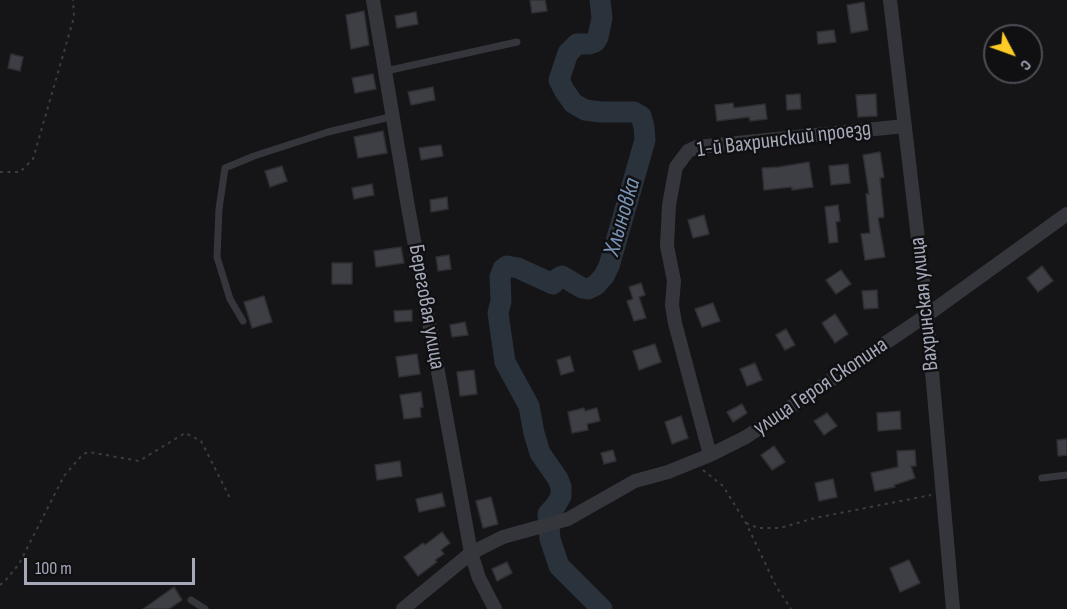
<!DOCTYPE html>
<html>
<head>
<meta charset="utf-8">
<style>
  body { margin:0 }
  #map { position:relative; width:1067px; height:609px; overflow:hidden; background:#151517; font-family:"Sofia Sans Condensed",sans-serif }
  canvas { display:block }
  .north { position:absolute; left:983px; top:24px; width:60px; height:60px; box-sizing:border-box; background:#101012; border:2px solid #4c4d55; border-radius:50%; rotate:131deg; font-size:16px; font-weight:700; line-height:24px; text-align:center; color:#a5a9b9 }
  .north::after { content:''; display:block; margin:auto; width:21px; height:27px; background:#ffcb25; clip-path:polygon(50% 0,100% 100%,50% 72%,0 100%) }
  .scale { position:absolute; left:24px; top:558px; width:171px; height:27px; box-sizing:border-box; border:3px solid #a5a9b9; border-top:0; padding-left:8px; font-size:18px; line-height:21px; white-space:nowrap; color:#a5a9b9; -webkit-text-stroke:4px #101012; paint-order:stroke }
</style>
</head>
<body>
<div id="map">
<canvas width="1067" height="609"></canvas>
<div class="north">С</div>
<div class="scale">100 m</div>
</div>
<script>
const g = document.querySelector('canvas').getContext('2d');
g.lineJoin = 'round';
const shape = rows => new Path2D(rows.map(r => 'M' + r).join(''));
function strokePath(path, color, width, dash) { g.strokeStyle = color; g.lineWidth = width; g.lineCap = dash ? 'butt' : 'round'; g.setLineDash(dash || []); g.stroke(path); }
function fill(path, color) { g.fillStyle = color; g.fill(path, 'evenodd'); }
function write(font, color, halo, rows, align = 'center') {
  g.font = font + ' "Sofia Sans Condensed",sans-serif'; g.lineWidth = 5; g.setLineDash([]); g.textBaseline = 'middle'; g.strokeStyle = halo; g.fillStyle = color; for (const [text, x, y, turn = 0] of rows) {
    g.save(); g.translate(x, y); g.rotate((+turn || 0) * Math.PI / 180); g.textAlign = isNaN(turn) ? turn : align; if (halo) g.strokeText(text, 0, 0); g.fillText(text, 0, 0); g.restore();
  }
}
strokePath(shape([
  [600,0,602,18,598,37,595,42,589,44,577,44,568,53,559,80,564,90,573,103,585,110,601,112,634,112,641,116,644,127,645,140,609,266,604,276,596,285,588,289,582,288,562,276,557,279,553,284,518,268,507,266,503,269,500,277,501,301,498,313,505,362,529,406,534,433,540,453,558,479,561,487,561,496,556,505,548,514,550,539,559,566,602,609]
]), '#2a323c', 21);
const building = shape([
  [530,0,545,0,547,11,532,13,530,0],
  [864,2,868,30,851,33,847,5,864,2],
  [364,11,369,45,351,49,346,15,364,11],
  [416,12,418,24,397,28,395,16,416,12],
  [834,30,836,42,818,44,817,32,834,30],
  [11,54,23,57,20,71,8,68,11,54],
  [373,74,376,89,355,93,352,78,373,74],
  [433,87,435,100,411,105,408,92,433,87],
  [800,94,801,109,787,110,786,95,800,94],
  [876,94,877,116,858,117,856,95,876,94],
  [733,103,734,108,765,104,767,119,750,121,749,117,717,121,715,105,733,103],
  [383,131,387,153,358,158,354,137,383,131],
  [441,145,443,156,421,160,419,148,441,145],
  [880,152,884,177,880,178,884,217,878,218,885,257,865,260,861,234,870,233,866,194,869,194,863,155,880,152],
  [809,162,813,187,792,190,792,187,764,190,762,168,779,167,809,162],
  [848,164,850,183,831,185,829,166,848,164],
  [282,166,287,181,270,187,265,171,282,166],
  [372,184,374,195,354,199,352,188,372,184],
  [447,197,448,209,431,212,430,200,447,197],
  [838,205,840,221,836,222,838,242,829,243,825,207,838,205],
  [704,215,709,234,693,238,688,220,704,215],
  [401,247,404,263,376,267,374,251,401,247],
  [449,255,451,269,438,271,436,257,449,255],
  [332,263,352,263,352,284,332,284,332,263],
  [1042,266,1053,281,1038,292,1027,278,1042,266],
  [841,270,851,284,836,294,826,280,841,270],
  [641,283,645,295,639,297,646,318,634,321,627,301,633,299,629,287,641,283],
  [877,290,878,308,864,309,862,291,877,290],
  [264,296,272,322,252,328,244,302,264,296],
  [713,303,720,321,702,327,695,309,713,303],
  [412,310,412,321,395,322,394,311,412,310],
  [835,314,848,334,835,343,822,323,835,314],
  [465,322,468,335,452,337,450,325,465,322],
  [786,329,795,345,785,350,776,335,786,329],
  [655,344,661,362,639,370,633,351,655,344],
  [417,354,420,374,399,377,396,357,417,354],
  [570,356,574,371,561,375,557,360,570,356],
  [755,363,762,380,747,386,740,369,755,363],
  [474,370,477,394,460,396,457,372,474,370],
  [421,392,423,407,420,408,421,417,404,419,400,395,421,392],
  [742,404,747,413,733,422,727,412,742,404],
  [584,408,585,411,597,408,600,421,587,424,588,430,572,433,568,412,584,408],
  [900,411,901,429,878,431,877,413,900,411],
  [827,413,837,426,824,435,814,421,827,413],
  [681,416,688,438,672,444,665,422,681,416],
  [1067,439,1067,455,1058,456,1057,440,1067,439],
  [774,446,785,462,772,470,761,455,774,446],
  [613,450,616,461,604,464,601,453,613,450],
  [915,450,916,466,911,466,915,478,894,485,895,487,875,491,871,473,898,467,897,451,915,450],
  [400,461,402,476,377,480,375,465,400,461],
  [833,479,837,497,819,501,815,483,833,479],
  [442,493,445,506,419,512,416,499,442,493],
  [491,497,498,524,483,528,476,501,491,497],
  [442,532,450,543,441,550,444,554,435,560,437,562,418,576,404,557,423,543,425,545,442,532],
  [909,560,920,583,900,592,890,568,909,560],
  [507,562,512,573,497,581,492,569,507,562],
  [174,587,182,600,169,609,143,609,174,587]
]);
fill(building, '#3e3f45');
strokePath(building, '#2f2f33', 1.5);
strokePath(shape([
  [0,172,20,172,33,159,74,17,73,0],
  [703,470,723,486,746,523,776,586,791,609],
  [746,523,758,528,780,528,815,518,931,495],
  [0,585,5,581,19,564,64,476,83,454,89,452,139,461,185,433,201,441,230,498]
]), '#3b3d44', 2, [3, 4.5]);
strokePath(shape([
  [386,71,517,42],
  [243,321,230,299,217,257,219,209,225,168,254,156,328,132,394,116],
  [1042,478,1067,475],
  [191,600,205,609]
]), '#35363c', 7);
strokePath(shape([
  [373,0,408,207,471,553,479,578,495,609],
  [890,0,927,315,953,609],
  [710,455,675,323,672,305,674,281,667,246,669,205,676,167,688,151,697,147,905,126],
  [403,609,471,553,503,537,568,519,635,481,668,472,710,455,746,437,927,315,1067,214]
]), '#35363c', 14);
write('22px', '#a5a9b9', '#101012', [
  ["1-й Вахринский проезд",784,140,-7],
  ["Вахринская улица",925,304,-96],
  ["Береговая улица",426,307,80],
  ["улица Героя Скопина",821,387,-34]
]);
write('italic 24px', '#7994b7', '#101012', [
  ["Хлыновка",623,217,-74]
]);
</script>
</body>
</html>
